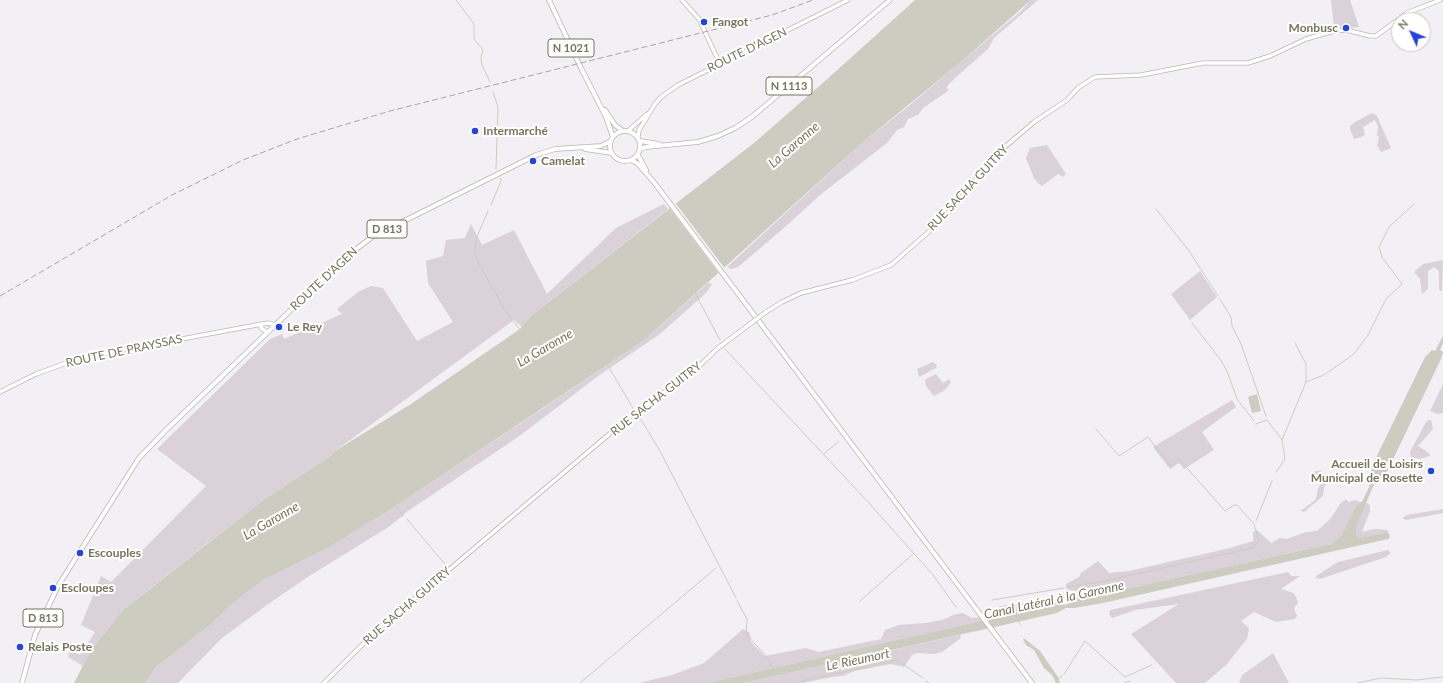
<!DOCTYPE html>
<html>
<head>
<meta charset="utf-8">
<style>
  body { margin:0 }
  #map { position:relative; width:1443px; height:683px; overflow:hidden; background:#f2f0f4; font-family:Lato,sans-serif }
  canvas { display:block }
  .north { position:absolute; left:1391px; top:12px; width:40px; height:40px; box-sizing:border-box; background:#fff; border:1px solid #c7c8bd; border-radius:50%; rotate:314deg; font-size:11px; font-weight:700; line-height:16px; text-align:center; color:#74765b }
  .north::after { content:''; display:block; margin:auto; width:14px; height:18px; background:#2442e0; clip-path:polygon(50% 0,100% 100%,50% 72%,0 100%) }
</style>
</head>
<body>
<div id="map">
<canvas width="1443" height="683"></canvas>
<div class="north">N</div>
</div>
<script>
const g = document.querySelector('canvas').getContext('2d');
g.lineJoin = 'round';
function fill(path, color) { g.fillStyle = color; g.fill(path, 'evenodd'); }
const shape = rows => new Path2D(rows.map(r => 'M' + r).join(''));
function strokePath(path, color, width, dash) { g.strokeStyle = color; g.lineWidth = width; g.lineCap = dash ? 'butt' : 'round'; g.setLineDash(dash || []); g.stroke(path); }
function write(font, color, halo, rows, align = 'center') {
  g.font = font + ' Lato,sans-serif'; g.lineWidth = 4; g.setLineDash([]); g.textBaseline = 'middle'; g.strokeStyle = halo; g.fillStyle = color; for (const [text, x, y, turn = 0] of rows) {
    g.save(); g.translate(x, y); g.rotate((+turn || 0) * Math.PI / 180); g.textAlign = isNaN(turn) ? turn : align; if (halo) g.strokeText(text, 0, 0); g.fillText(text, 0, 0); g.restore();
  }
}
fill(shape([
  [1031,0,1038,0,994,38,988,49,954,79,947,86,948,91,923,108,918,115,908,119,904,127,897,130,887,143,820,195,784,228,738,267,732,269,727,267,863,142,905,109,1020,12],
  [1331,0,1350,0,1359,27,1336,29,1334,27],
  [1372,113,1377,116,1391,148,1381,152,1377,145,1379,138,1377,135,1378,127,1375,120,1363,127,1365,135,1361,137,1354,139,1350,129,1350,126,1355,122],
  [1047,145,1066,174,1063,177,1058,174,1042,186,1038,183,1034,178,1026,158,1030,148],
  [664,204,668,209,532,315,522,327,514,320,335,451,329,457,262,501,167,575,123,610,91,650,83,666,68,657,70,650,80,655,95,632,81,625,101,576,111,582,206,486,157,449,270,339,282,334,284,339,342,314,337,309,358,292,371,286,383,288,417,341,453,322,428,283,426,261,443,256,446,240,465,238,471,224,482,245,514,230,547,294,616,228],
  [1443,260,1442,291,1440,291,1439,287,1439,271,1434,267,1428,271,1428,289,1422,294,1420,279,1414,272,1423,264],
  [1200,271,1217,297,1190,320,1171,294],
  [708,283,712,284,707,292,660,334,601,374,518,437,408,511,390,526,306,578,267,605,222,638,178,683,145,683,156,667,209,626,231,605,263,580,328,548,396,506,554,401,643,341],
  [933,362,937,365,936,368,919,377,917,369],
  [936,374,943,383,949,379,951,382,945,390,934,396,926,386,925,381,926,379],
  [1443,384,1443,413,1438,414,1430,411],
  [1232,400,1236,407,1202,432,1214,450,1184,469,1179,463,1170,469,1153,447],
  [1429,420,1431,420,1433,429,1418,446,1429,453,1430,456,1420,459,1411,457,1410,452,1426,422],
  [1316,471,1320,471,1330,478,1324,488,1323,496,1304,512,1300,510,1305,508,1316,499,1318,488,1323,481,1321,479,1316,481,1310,475],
  [1346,499,1348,502,1355,500,1360,502,1341,536,1331,544,1075,600,1069,598,1078,591,1067,590,1066,584,1079,577,1081,573,1098,561,1109,573,1129,571,1230,548,1253,541,1253,532,1257,530,1271,543,1280,538,1287,539,1306,532,1317,531,1331,518,1340,504],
  [1365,502,1370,505,1370,511,1362,532,1375,529,1388,530,1389,534,1359,538,1356,535,1356,527],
  [1443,509,1443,513,1406,520,1402,518,1407,515],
  [1388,550,1391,553,1386,557,1320,579,1316,578,1316,576,1338,562],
  [1288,572,1291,576,1300,576,1281,589,1293,593,1296,597,1298,603,1294,608,1297,616,1295,619,1276,622,1254,612,1241,621,1249,628,1247,639,1226,665,1205,683,1176,683,1131,634,1179,604,1135,610,1115,617,1112,618,1109,614,1110,610],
  [1061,599,1065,605,1051,605,707,683,639,683,672,675,704,663,743,629,750,633,751,642,765,656,806,648,819,652,881,639,885,630,899,625,925,623,942,620,956,614,963,613,972,618,989,616,1000,606],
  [960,635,961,638,942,652,935,654,917,653,912,655,904,667,891,664,855,671,843,676,832,677,803,683,744,683],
  [1273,653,1289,683,1239,683,1242,675]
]), '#dbd1d9');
fill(shape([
  [915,0,1031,0,962,61,863,142,643,341,396,506,328,548,263,580,231,605,209,626,156,667,145,683,74,683,91,650,123,610,262,501,329,457,335,451,411,404,520,329,532,315,754,143,825,81],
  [1443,336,1443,343,1440,350,1443,352,1441,359,1385,476,1377,484,1374,484,1356,527,1356,535,1359,538,1386,533,1389,534,1390,537,1388,539,1103,603,1074,608,1066,608,1057,613,744,683,707,683,1051,605,1065,605,1075,600,1331,544,1341,536,1356,507,1360,502,1362,502,1371,483,1369,482,1372,466,1425,357,1432,350,1435,351],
  [1257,394,1261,411,1252,413,1248,397],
  [1023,639,1025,639,1040,651,1058,677,1060,683,1056,683,1052,675,1044,668,1034,650,1026,645]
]), '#cdccc0');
fill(shape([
  [674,201,726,270,720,275,668,206]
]), '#f2f0f4');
strokePath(shape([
  [456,0,474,24,474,39,483,50,481,58,482,65,490,82],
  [493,92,498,107,496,169],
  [491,205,501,181,501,178],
  [1156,209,1189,251,1218,296],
  [488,211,476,239,475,256,504,309,520,330],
  [695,293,720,340],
  [1220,299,1231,317,1232,326,1241,344,1266,416],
  [1192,323,1220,359,1227,371,1237,399,1254,421],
  [1295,343,1306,364,1306,382],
  [724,348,869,503,933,575,956,607],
  [607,364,634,410],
  [637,413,660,451,736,598],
  [1256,424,1267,420,1282,440],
  [824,454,839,441],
  [1276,472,1285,459,1282,440,1306,382,1324,375,1354,354,1368,335,1386,299,1402,284,1382,257,1379,247,1389,227,1414,204],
  [395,505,403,516],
  [407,519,448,568],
  [1256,521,1272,481],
  [1066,587,1100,582,1248,549,1254,547,1259,541,1254,524,1237,505,1234,505,1225,511,1179,459,1171,466,1148,437,1119,456,1096,429],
  [992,600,1064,588],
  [737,601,747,619,746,634,769,659],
  [860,601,913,554],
  [1018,620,1021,625],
  [770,662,773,669],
  [1064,674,1085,641,1125,677,1152,665],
  [1058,679,1062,676],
  [926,681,929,683],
  [580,683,716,568],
  [793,683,897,660,923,678],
  [1124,683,1130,681],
  [1357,683,1381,678,1417,680,1443,677]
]), '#cdccc0', 1);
const secondary = shape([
  [682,0,699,19,720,64],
  [628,131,647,114],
  [638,137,639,130,655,104,661,97,678,85,848,0],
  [766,312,782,302,801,293,852,280,891,265,942,220,999,152,1034,122,1067,100,1079,87,1095,77,1141,75,1203,63,1248,63,1270,56,1306,39,1334,31,1346,30,1370,36,1376,36,1407,13,1440,0],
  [267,332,261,328,262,324,269,323,275,325],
  [0,392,36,374,80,358,262,324],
  [324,683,373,634,633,414,692,373,718,348,750,324]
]);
const primary = shape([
  [549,0,582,70,606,117,613,137],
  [605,110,615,125,623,131],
  '610 146a15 15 0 1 1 30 0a15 15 0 1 1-30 0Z',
  [640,141,659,144],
  [585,149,612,153],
  [640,149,646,147,698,142,718,136,737,127,753,116,890,0],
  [638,155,646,170],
  [630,160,637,163,653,181,1032,683],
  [22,683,35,635,58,586,139,458,166,430,345,258,372,237,536,155,555,149,601,146,611,141]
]);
strokePath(secondary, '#b8b9af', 5);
strokePath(primary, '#b6b7ae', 5.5);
strokePath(secondary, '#fff', 3.5);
strokePath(primary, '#fff', 4);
strokePath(shape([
  [0,296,172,195,243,160,297,139,390,111,772,15,813,0]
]), '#a6a79a', 1, [6, 3]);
const secondaryBridge = shape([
  [750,324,766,312]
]);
strokePath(secondaryBridge, '#b8b9af', 5, []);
strokePath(secondaryBridge, '#fff', 3.5);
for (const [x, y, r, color] of [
  [704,22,4,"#2442e0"],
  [1346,28,4,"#2442e0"],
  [475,131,4,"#2442e0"],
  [533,161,4,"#2442e0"],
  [279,327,4,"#2442e0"],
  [1431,471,4,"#2442e0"],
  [80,553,4,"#2442e0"],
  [53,588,4,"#2442e0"],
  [20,647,4,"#2442e0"]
]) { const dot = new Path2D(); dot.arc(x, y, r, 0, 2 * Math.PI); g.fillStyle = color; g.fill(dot); strokePath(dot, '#fff', 1.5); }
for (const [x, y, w] of [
  [571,48,46],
  [789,86,46],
  [387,229,40],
  [43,618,40]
]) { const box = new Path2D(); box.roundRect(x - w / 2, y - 9, w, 18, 3); g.fillStyle = '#fff'; g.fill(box); strokePath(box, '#74765b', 1); }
write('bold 11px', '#74765b', null, [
  ["N 1021",571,48],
  ["N 1113",789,86],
  ["D 813",387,229],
  ["D 813",43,618]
]);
write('bold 12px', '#74765b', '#fff', [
  ["Fangot",712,22],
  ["Monbusc",1338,28,"right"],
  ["Intermarché",483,131],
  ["Camelat",541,161],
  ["Le Rey",287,327],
  ["Accueil de Loisirs",1423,464,"right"],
  ["Municipal de Rosette",1423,478,"right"],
  ["Escouples",88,553],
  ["Escloupes",61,588],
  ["Relais Poste",28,647]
], 'left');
write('12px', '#74765b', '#fff', [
  ["ROUTE D'AGEN",747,50,-26],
  ["RUE SACHA GUITRY",968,188,-47],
  ["ROUTE D'AGEN",324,279,-43],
  ["ROUTE DE PRAYSSAS",124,351,-12],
  ["RUE SACHA GUITRY",656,399,-38],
  ["RUE SACHA GUITRY",407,606,-41]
]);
write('italic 13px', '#78745a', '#fff', [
  ["La Garonne",794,145,-41],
  ["La Garonne",545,348,-30],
  ["La Garonne",271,521,-30],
  ["Canal Latéral à la Garonne",1054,600,-12],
  ["Le Rieumort",858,660,-12]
]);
</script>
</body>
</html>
